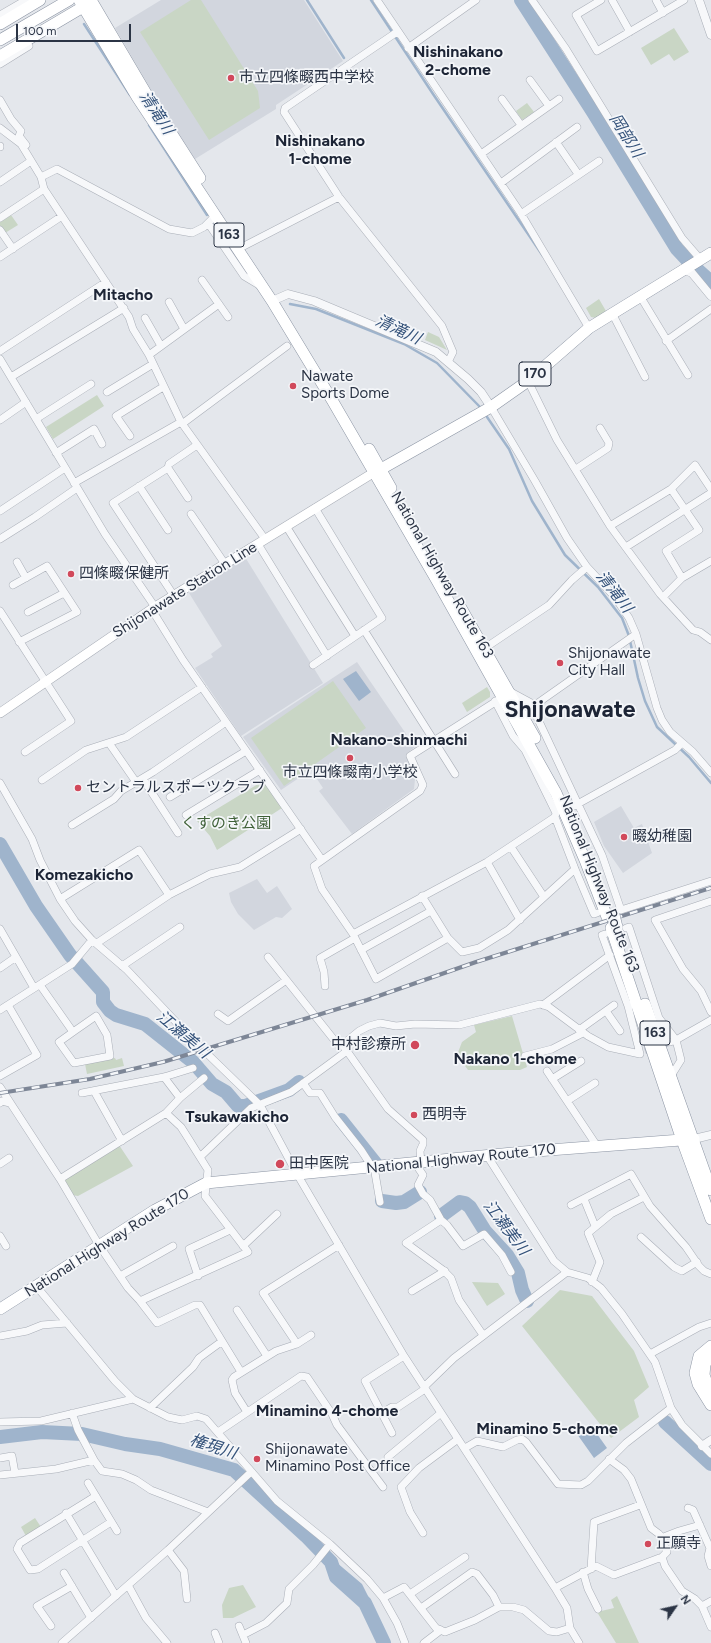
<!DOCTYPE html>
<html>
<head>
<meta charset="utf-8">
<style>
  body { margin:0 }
  #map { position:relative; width:711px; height:1643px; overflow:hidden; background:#e4e7ec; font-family:Figtree,sans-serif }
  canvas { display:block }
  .north { position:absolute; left:655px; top:1587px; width:40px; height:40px; -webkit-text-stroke:3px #f4f6f9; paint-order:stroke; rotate:56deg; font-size:11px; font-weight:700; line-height:16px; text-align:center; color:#2b3445 }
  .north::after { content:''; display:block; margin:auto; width:14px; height:18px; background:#2b3445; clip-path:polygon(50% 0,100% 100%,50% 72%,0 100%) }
  .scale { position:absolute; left:16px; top:24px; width:115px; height:18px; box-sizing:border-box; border:2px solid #2b3445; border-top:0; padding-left:5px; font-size:12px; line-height:14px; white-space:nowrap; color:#2b3445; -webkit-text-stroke:3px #f4f6f9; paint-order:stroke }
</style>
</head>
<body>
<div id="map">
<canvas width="711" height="1643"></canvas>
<div class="north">N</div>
<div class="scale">100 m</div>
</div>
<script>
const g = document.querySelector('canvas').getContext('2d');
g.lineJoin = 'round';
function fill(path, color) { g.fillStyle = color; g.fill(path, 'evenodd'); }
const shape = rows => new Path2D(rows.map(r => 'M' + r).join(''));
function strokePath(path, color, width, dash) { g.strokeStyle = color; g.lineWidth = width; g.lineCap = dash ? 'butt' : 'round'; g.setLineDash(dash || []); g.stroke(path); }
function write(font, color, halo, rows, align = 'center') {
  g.font = font + ' Figtree,"Noto Sans JP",sans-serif'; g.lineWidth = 3.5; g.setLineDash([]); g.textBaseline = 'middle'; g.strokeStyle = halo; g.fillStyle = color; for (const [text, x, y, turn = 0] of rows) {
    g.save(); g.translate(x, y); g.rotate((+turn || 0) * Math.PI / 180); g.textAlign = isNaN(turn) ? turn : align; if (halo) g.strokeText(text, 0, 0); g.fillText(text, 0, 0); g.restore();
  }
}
fill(shape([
  [161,0,304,0,343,61,276,105,276,109,195,159,154,95,115,28],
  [245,557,323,683,241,736,195,668,213,657,211,654,222,646,189,593],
  [357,662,415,747,407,753,415,779,414,789,352,834,319,791,323,788,311,770,281,790,243,737],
  [621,806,634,828,642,824,652,853,623,873,604,846,594,822],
  [257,879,267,893,277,886,292,909,282,918,276,917,254,930,238,914,231,902,229,893]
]), '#d2d6de');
fill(shape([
  [191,0,201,0,258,91,260,108,209,140,140,32],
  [674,28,689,52,674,61,669,54,651,65,641,48],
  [527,103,534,112,522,120,516,111],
  [11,215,18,225,5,233,0,226,0,222],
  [599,299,606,311,596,318,591,317,586,308],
  [428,332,439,337,447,350,425,340],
  [97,395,104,406,53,439,46,427],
  [333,681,366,728,284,786,251,738],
  [487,687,490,692,490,697,467,712,462,703],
  [263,781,282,808,217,850,210,836,197,821],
  [512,1016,527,1067,520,1070,468,1070,457,1055,462,1042,476,1032,474,1025],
  [115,1058,116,1060,122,1058,124,1066,87,1074,85,1064],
  [119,1145,133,1166,78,1196,72,1195,63,1180],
  [472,1282,498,1283,505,1294,487,1306],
  [560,1290,592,1296,634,1351,649,1387,634,1400,639,1417,611,1438,522,1326],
  [35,1518,41,1527,26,1536,21,1527],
  [243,1585,256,1607,233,1618,223,1618,222,1605,229,1588],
  [617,1596,639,1643,616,1643,597,1612,614,1608,611,1600]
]), '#c9d6c5');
fill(shape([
  [356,671,371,692,359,701,343,679],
  [590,1424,607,1448,594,1458,577,1434],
  [336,1562,362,1584,370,1600,364,1606,333,1575,331,1566]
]), '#9fb4cc');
strokePath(shape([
  [307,0,344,58],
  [371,0,433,94,543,256],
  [84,24,130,95],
  [149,125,207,215],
  [214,225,237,260],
  [290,304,316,309,404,344,437,363,480,407],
  [487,417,509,449,532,501,565,555,598,587,622,618,629,636,638,678,645,701,657,727,689,757,711,783]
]), '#9fb4cc', 2.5);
strokePath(shape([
  [521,0,593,112,677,249,691,264,711,282],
  [0,844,36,906,70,955,103,992,103,1002,110,1011,116,1015,145,1024,193,1062,212,1084,226,1092,238,1106,245,1106,289,1090,299,1082],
  [341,1120,376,1164],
  [382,1201,396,1203,404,1202,420,1192],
  [441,1216,460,1202,465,1203,470,1207,485,1231,507,1255,518,1273,522,1290,527,1301],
  [665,1422,711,1464],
  [0,1437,42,1432,82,1434,125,1444,160,1449,234,1470,306,1536,331,1562,336,1577,365,1603,384,1643]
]), '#9fb4cc', 14);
strokePath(shape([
  [645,1051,670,1042]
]), '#bfc3cb', 7, [7, 3.5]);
const minor = shape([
  [377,0,520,212,589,328],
  [532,0,566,49,682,238,701,260],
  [601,0,576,15,597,51,684,0],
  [612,0,630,32],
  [656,0,663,13],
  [0,15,26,0],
  [397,32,285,108,284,112,339,197,442,326,453,352,448,362],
  [408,48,476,0],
  [0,64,29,46],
  [530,80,549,106],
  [502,99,521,125],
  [0,100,11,119,21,131,19,136,26,145],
  [0,128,21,144,41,177,44,189,129,317,133,329,149,355,181,422,265,539],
  [556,142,578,174],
  [0,146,0,147],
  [481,154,559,99],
  [41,177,57,169,169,229,192,233,204,227,216,215],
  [0,182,31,161],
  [501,183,577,127],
  [521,214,599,161],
  [0,218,44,189],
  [208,223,244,276,259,285],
  [0,230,13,249],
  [244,246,339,197],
  [0,257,62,216],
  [202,280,228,317],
  [640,296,688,375],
  [169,302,184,329],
  [612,313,645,377],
  [145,318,161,346],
  [666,341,711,309],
  [0,351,106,282],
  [149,355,219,304],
  [0,359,105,534,155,607],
  [11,377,124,308],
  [528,381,557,440,610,526,660,594,693,630,700,632,711,640],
  [107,392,153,364],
  [491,407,535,481,567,538,587,567,615,597,629,618,636,634,657,708,662,720,670,732,693,752,711,773],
  [36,419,91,384],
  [0,420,26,402],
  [182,424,287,346],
  [130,436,116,416,163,387],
  [56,453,94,429,102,444],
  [168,468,169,464,197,445],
  [576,469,608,448,609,443,600,428],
  [74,483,181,422],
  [139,486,168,530],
  [671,489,699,530,666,551,682,578],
  [0,511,65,468],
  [191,514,225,564],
  [286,526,355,636],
  [610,526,671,489,695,465,711,489],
  [0,539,35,517,77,488],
  [258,544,327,656],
  [626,547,711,493],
  [17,562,26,578],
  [13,585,47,566,77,612,19,642],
  [174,596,113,503,168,468,188,498],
  [663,597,682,578,711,561],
  [152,610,183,660,322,860],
  [0,611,71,721,25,752],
  [28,612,64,593],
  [364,630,455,774],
  [485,648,549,605,572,580,587,567],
  [313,665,382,618,315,508],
  [495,701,513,736,525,750,556,813,555,817,575,869,594,914,597,913],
  [535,705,536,715,602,855,621,910,711,881],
  [109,743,136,782],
  [143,779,178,833],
  [42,780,86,750,126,737,202,687],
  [0,783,32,839,40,860,60,899,75,921,92,940,127,970,193,1040,260,1105,297,1174,404,1356,555,1588,567,1608,570,1628,579,1643],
  [170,797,246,751],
  [574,806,675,750,682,743],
  [186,815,260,770],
  [72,825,114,799,121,791,153,772,226,722],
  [511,847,544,897],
  [487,862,520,920],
  [422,896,448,938,462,952,479,948,508,930,575,869],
  [60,899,139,850,169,895],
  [711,901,655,920,683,969,701,991,711,1012],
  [626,928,629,927,659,1018,676,1040,670,1042],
  [0,929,34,988],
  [353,934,487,862,555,817],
  [605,934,602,935,628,1006],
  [448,938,376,979,353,934,322,889,314,866,420,791,423,785,410,756,511,692,535,705,636,634],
  [97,943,169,895,210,874,240,867,301,829],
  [361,950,431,911],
  [268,957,335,1041,342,1045],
  [122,966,180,927],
  [0,968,16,957],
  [40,985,73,1032,96,1016,107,1035,110,1056,74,1063,59,1042,73,1032],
  [325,986,324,972,320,958,355,938],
  [543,1005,610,955],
  [0,1010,72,964,92,940],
  [606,1011,620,1031],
  [218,1014,228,1021,285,981],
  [579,1030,614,1005],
  [347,1051,388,1109,423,1140,423,1144,420,1151,421,1163],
  [525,1056,552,1049,583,1033],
  [547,1071,597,1146],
  [0,1076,37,1055,8,1005],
  [671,1076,681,1060,676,1040,711,1020],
  [164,1077,180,1098],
  [552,1079,581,1061],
  [303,1083,310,1093,320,1093,335,1117,361,1150,372,1167],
  [0,1087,60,1179,99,1245,128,1288,140,1301,157,1323,195,1305,200,1305,241,1372],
  [94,1091,122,1141],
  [82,1093,164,1077,193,1068],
  [567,1101,595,1083],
  [0,1103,2,1101,10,1103],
  [166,1113,180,1098,204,1078],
  [200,1157,251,1108,291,1092,347,1051,342,1045,359,1031,369,1026,380,1023,396,1026,415,1024,459,1025,540,1004,549,1007,588,1036,608,1047,640,1054,628,1006,637,1003],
  [488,1157,554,1261,567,1272,588,1278,601,1288,622,1314,655,1362,671,1408,682,1425,711,1454],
  [415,1163,423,1175,418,1185,423,1194,430,1200,441,1220,447,1225,463,1246,484,1234,502,1255,511,1272],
  [0,1164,9,1158],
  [374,1167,380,1202],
  [60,1179,166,1113,181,1127,188,1138,208,1170,205,1196,248,1252,140,1301],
  [584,1199,595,1226],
  [571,1205,631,1174,650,1206,686,1247,699,1266,704,1271,711,1274],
  [441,1220,406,1243,443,1270,451,1278,459,1300,483,1335],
  [0,1236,6,1246],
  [641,1237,674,1267,682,1271,697,1262],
  [243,1246,277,1214],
  [120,1276,173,1246],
  [198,1276,189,1249,230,1230],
  [592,1282,600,1262,588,1233,611,1214,644,1197],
  [37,1287,115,1381,133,1399,168,1417,182,1420,197,1416,206,1419,277,1501,330,1544,367,1579,383,1598,397,1623,405,1643],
  [412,1291,445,1271],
  [237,1310,267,1356],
  [0,1336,27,1331,42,1325,67,1323],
  [297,1344,263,1293,339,1245],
  [650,1354,699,1327,711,1323],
  [424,1387,454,1358,567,1272],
  [150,1408,193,1367,199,1358,221,1342],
  [247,1412,235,1393,232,1380,234,1377,276,1351,297,1344,311,1335],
  [72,1413,78,1430,94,1460],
  [382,1413,392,1407,398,1407,425,1389],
  [0,1422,41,1421,133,1399],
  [218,1432,301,1376,307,1377,332,1414,337,1425,383,1487],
  [392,1433,365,1381,404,1356],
  [465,1448,477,1441,503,1447,517,1440,522,1439,526,1442,558,1484,581,1485,588,1481,626,1443,671,1408],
  [388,1457,441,1413],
  [0,1458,12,1456,15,1473],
  [609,1459,624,1470,631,1479,651,1528,659,1534,667,1552,662,1557,665,1566,682,1591,695,1599,702,1606,711,1627],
  [0,1475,56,1469,94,1460,102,1471,122,1474,136,1480,151,1490,208,1512],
  [88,1483,117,1531],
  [96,1496,20,1543,17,1549,30,1570,38,1569,111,1522],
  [688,1508,693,1510,710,1548,708,1556,711,1566],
  [66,1513,116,1596],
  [423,1533,410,1512,401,1487,419,1468,458,1439],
  [661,1538,679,1531,700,1525],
  [168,1550,184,1571,187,1599],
  [591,1569,594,1522,640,1505],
  [583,1572,588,1589,598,1609],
  [64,1573,91,1618],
  [128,1585,146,1618,167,1643],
  [555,1588,596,1566,614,1575,662,1557],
  [410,1594,465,1557],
  [383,1598,404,1587,436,1628,445,1632,475,1620,499,1607,513,1607,524,1610,549,1631,557,1632,570,1628],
  [702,1606,711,1601],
  [421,1608,472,1572,477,1574,493,1595,499,1607],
  [51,1626,37,1606,72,1586],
  [239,1626,246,1643],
  [215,1633,219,1643],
  [243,1635,266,1623,287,1603,289,1589,313,1565,330,1544],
  [62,1643,168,1550,251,1472],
  [424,1643,441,1630]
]);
const tertiary = shape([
  [699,0,711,35],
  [683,269,692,273,711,296],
  [272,301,288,294,314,301,436,352,468,379,481,392,491,407],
  [694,1139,711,1135],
  [702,1446,711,1440]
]);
const secondary = shape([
  [0,713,155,607,373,473]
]);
const trunk = shape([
  [79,0,137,97,272,301,332,400,436,579,556,793,585,860,607,917],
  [91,0,147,95,200,178],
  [0,24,40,0],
  [0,40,69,0],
  [0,56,88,4],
  [369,449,391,488],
  [374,473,491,407,528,381,589,328,711,253],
  [461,608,535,738],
  [611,928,682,1140,711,1219],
  [645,1004,711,1190],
  [0,1309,155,1210,206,1183,523,1152,694,1139],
  [711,1346,699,1356,695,1373,698,1384,711,1405],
  [711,1355,705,1364,704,1375,711,1394]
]);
strokePath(minor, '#a9aeb7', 8);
strokePath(tertiary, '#a9aeb7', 9);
strokePath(secondary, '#a9aeb7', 10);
strokePath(trunk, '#8b94a3', 12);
strokePath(minor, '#f7f8fa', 7);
strokePath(tertiary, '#f7f8fa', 8);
strokePath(secondary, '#fff', 9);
strokePath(trunk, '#fff', 11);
const rail = shape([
  [0,1093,90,1079,163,1062,367,1000,476,962,711,888]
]);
strokePath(rail, '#7d8696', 4);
strokePath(rail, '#f4f6f9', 2.5, [8]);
const trunkBridge = shape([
  [614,915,617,927]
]);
strokePath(trunkBridge, '#8b94a3', 12, []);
strokePath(trunkBridge, '#fff', 11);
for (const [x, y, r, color] of [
  [231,78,4,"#d1495b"],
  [293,386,4,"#d1495b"],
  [71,574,4,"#d1495b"],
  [560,663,4,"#d1495b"],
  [350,758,4,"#d1495b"],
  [78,788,4,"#d1495b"],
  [624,837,4,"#d1495b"],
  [415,1045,5,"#d1495b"],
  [414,1115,4,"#d1495b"],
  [280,1164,5,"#d1495b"],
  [257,1459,4,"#d1495b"],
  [648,1544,4,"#d1495b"]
]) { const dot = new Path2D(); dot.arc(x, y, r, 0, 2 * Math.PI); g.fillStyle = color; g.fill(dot); strokePath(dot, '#f4f6f9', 1.5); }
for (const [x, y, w] of [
  [229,235,30],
  [535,374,32],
  [655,1033,30]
]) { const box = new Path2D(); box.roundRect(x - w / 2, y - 12, w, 24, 3); g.fillStyle = '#f4f6f9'; g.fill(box); strokePath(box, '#2b3445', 1); }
write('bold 14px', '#2b3445', null, [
  ["163",229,235],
  ["170",535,374],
  ["163",655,1033]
]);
write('15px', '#2b3445', '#f4f6f9', [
  ["市立四條畷西中学校",239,78],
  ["Nawate",301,377],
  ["Sports Dome",301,394],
  ["四條畷保健所",79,574],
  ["Shijonawate",568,654],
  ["City Hall",568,671],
  ["市立四條畷南小学校",350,773,"center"],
  ["セントラルスポーツクラブ",86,788],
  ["畷幼稚園",632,837],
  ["中村診療所",406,1045,"right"],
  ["西明寺",422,1115],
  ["田中医院",289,1164],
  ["Shijonawate",265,1450],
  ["Minamino Post Office",265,1467],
  ["正願寺",656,1544]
], 'left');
write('15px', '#2b3445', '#f4f6f9', [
  ["National Highway Route 163",442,575,60],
  ["Shijonawate Station Line",185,590,-32],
  ["National Highway Route 163",599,884,68],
  ["National Highway Route 170",461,1159,-6],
  ["National Highway Route 170",107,1243,-32]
]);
write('15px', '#3f6138', '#f4f6f9', [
  ["くすのき公園",226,824]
]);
write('bold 16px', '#1d2536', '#f4f6f9', [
  ["Nishinakano",458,52],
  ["2-chome",458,70],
  ["Nishinakano",320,141],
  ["1-chome",320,159],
  ["Mitacho",123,295],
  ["Nakano-shinmachi",399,740],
  ["Komezakicho",84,875],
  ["Nakano 1-chome",515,1059],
  ["Tsukawakicho",237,1117],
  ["Minamino 4-chome",327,1411],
  ["Minamino 5-chome",547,1429]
]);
write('italic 16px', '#34527a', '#f4f6f9', [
  ["清滝川",156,113,57],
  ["岡部川",626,136,58],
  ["清滝川",398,330,25],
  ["清滝川",614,592,52],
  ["江瀬美川",183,1035,40],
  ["江瀬美川",506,1228,53],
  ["権現川",213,1447,18]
]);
write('bold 23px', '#1d2536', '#f4f6f9', [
  ["Shijonawate",570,710]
]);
</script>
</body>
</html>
